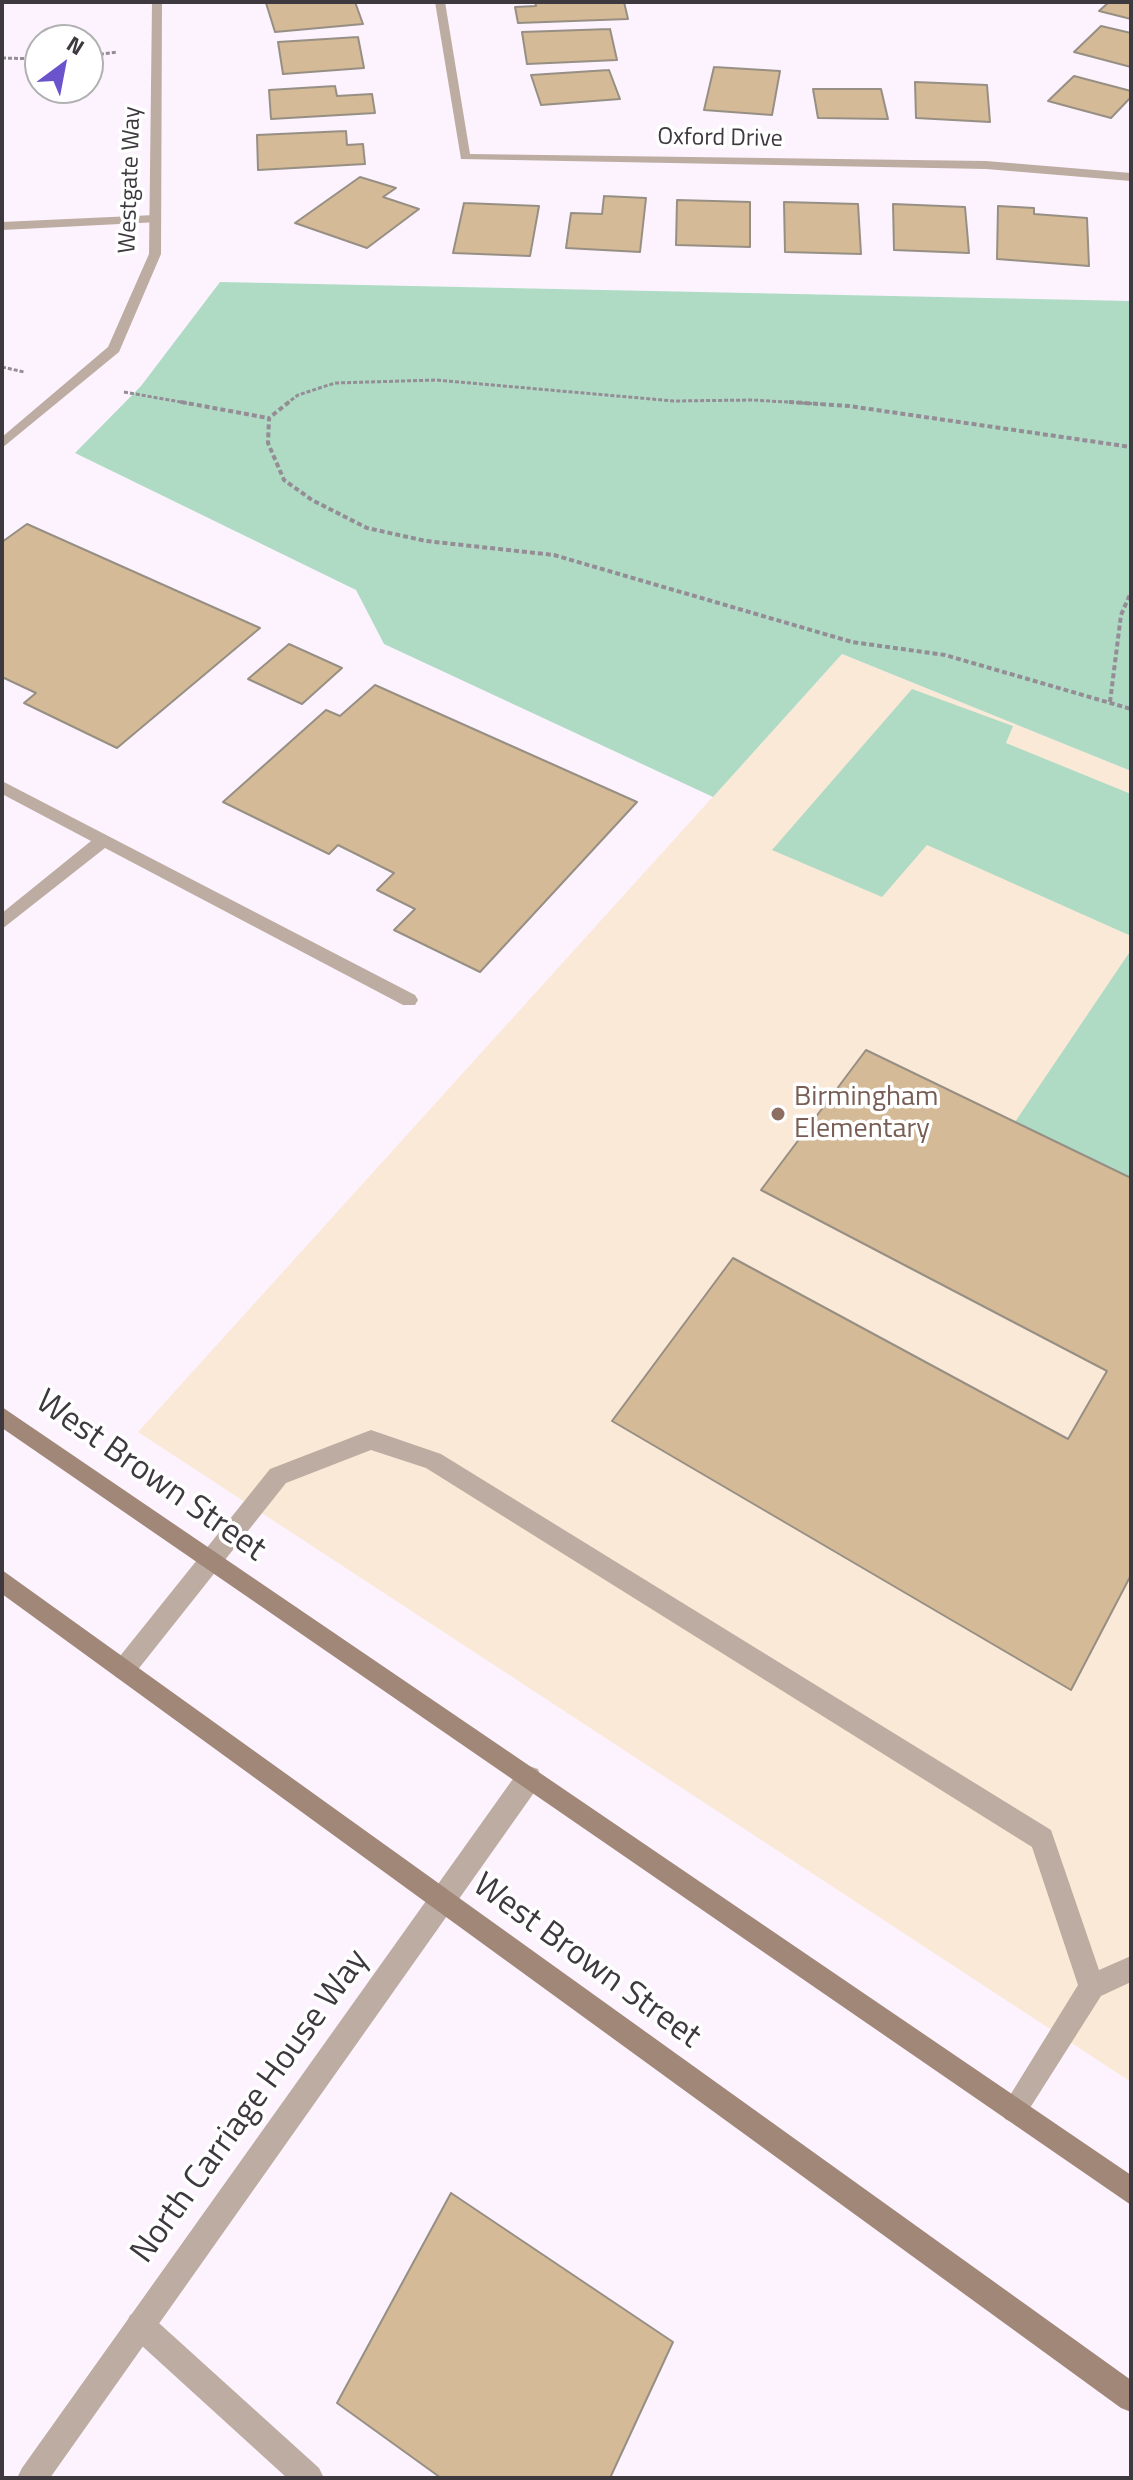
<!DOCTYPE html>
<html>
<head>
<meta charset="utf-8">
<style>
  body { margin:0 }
  #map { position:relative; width:1133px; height:2480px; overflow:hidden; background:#fcf3fe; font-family:"Titillium Web",sans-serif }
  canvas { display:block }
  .frame { position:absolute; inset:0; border:4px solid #3d393e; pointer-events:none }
  .north { position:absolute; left:24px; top:24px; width:80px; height:80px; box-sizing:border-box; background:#fff; border:2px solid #b1b0b2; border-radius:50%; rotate:32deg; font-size:22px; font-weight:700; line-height:32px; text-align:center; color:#3d393e }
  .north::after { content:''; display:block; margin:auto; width:28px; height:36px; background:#6b53cc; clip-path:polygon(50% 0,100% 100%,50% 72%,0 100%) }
</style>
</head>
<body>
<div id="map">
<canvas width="1133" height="2480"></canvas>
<div class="frame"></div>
<div class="north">N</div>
</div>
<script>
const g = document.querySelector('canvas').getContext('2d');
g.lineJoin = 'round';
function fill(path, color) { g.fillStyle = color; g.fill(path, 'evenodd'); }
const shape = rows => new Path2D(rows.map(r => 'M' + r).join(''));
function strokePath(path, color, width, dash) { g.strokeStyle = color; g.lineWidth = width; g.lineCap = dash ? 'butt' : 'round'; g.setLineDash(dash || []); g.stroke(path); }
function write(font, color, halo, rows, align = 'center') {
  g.font = font + ' "Titillium Web",sans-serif'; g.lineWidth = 7; g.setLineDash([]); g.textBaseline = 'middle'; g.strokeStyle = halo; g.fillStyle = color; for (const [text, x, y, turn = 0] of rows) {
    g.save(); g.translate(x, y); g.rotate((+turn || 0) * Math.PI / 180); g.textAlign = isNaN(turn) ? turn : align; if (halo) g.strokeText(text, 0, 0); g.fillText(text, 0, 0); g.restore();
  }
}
fill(shape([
  [842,654,1131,771,1131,2082,138,1432]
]), '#fbe9d8');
fill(shape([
  [220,282,1131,301,1131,771,842,654,713,797,384,644,356,590,75,453,141,386],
  [912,689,1013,726,1006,743,1131,794,1131,936,927,845,882,897,772,850],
  [1131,950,1131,1178,1015,1122]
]), '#afdbc5');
const building = shape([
  [355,2,363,24,275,32,266,3,355,2],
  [535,2,624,2,628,19,518,23,515,7,536,6,535,2],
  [1109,2,1131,2,1131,19,1099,11,1109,2],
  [1101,26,1131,33,1131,67,1074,52,1101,26],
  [610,29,617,60,527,64,522,32,610,29],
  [358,37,364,68,283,74,278,42,358,37],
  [714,67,780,71,772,115,704,110,714,67],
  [609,70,620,99,541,105,531,75,609,70],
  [1074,76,1131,91,1131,97,1111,118,1048,101,1074,76],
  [915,82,987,85,990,122,916,118,915,82],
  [335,86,337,96,372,94,375,113,271,119,269,90,335,86],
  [813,89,881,89,888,119,818,118,813,89],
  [346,131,347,145,363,144,365,164,258,170,257,135,346,131],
  [360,177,396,188,383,197,419,209,367,248,295,223,360,177],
  [604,196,646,198,640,252,566,248,571,213,602,214,604,196],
  [677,200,750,202,750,247,676,245,677,200],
  [784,202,858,204,861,254,785,252,784,202],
  [464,203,539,206,530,256,453,253,464,203],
  [893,204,965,207,969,253,894,250,893,204],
  [998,206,1034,208,1034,214,1087,218,1089,266,997,259,998,206],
  [27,524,260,628,117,748,24,703,36,693,2,677,2,542,27,524],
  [289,644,342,668,302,704,248,679,289,644],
  [375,685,637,802,480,972,394,930,415,909,377,890,394,873,338,845,329,854,223,802,326,710,340,716,375,685],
  [866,1050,1131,1178,1131,1575,1071,1690,612,1421,733,1258,1068,1439,1107,1371,761,1190,866,1050],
  [451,2193,673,2342,610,2478,441,2478,337,2403,451,2193]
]);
fill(building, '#d4ba96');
strokePath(building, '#978f84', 2);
strokePath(shape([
  [88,56,117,52],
  [2,58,40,59],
  [2,367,24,372],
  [124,392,192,404],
  [286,404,298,395,335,383,436,380,674,401,752,400,821,404]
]), '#948d95', 3, [4, 2]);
strokePath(shape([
  [181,402,268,418],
  [289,402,269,418,268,443,284,480,312,500,367,528,426,541,554,555,852,642,945,655,1131,709],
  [789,402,849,406,1131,447],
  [1110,702,1121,615,1131,592]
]), '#948d95', 4, [5, 3]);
fill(shape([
  [155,215,159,216,159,222,2,230,2,222,155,215],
  [2,781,415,995,418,1000,415,1005,403,1005,105,848,2,929,2,913,91,841,2,794,2,781],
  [371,1430,441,1454,1051,1830,1099,1970,1131,1956,1131,1982,1101,1996,1023,2119,1014,2123,1005,2119,1001,2110,1078,1985,1032,1847,426,1468,371,1450,286,1483,132,1677,124,1680,116,1677,112,1669,116,1661,270,1469,371,1430],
  [140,2311,150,2315,319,2468,324,2478,287,2478,130,2335,126,2325,130,2315,140,2311]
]), '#bdaca1');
fill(shape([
  [435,2,445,2,470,154,986,161,1131,173,1131,181,986,169,461,159,435,2],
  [529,1766,538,1769,541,1778,538,1787,50,2478,17,2478,22,2468,520,1769,529,1766]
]), '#bdaca1');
fill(shape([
  [152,2,162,2,161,254,119,352,2,448,2,437,108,347,149,254,152,2]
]), '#bdaca1');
fill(shape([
  [2,1407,1131,2175,1131,2205,2,1428,2,1407],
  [2,1570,1131,2380,1131,2412,1121,2408,2,1594,2,1570]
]), '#a18778');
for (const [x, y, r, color] of [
  [778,1114,8,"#8d6e63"]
]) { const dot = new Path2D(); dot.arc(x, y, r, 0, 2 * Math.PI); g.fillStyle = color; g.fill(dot); strokePath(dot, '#fff', 3); }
write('24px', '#3d393e', '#fff', [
  ["Oxford Drive",720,139,1],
  ["Westgate Way",131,180,-88]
]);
write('28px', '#785e54', '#fff', [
  ["Birmingham",794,1098],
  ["Elementary",794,1130]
], 'left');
write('34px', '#3d393e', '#fff', [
  ["West Brown Street",150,1477,35],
  ["West Brown Street",586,1962,36],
  ["North Carriage House Way",251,2107,-54]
]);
</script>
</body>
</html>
